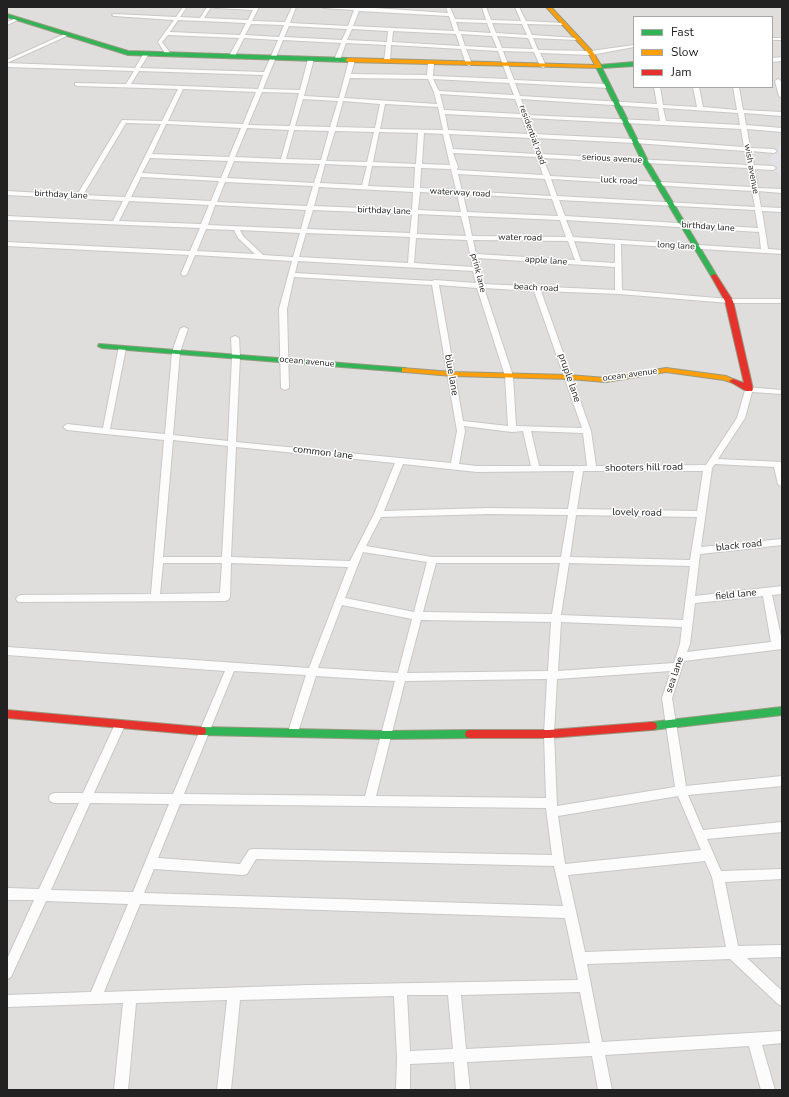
<!DOCTYPE html>
<html>
<head>
<meta charset="utf-8">
<style>
  body { margin:0 }
  #map { position:relative; width:789px; height:1097px; overflow:hidden; background:#f0eeeb; font-family:"Nunito Sans",sans-serif }
  canvas { display:block }
  .frame { position:absolute; inset:0; border:8px solid #222; pointer-events:none }
  .legend { position:absolute; left:633px; top:16px; width:140px; height:72px; box-sizing:border-box; background:#fff; border:1px solid #a7a7a7; margin:0; padding:5px 7px; list-style:none; font-size:12px; color:#222 }
  .legend li { display:flex; align-items:center; gap:8px; height:20px }
  .legend b { width:20px; border:1px solid #a7a7a7 }
</style>
</head>
<body>
<div id="map">
<canvas width="789" height="1097"></canvas>
<div class="frame"></div>
<ul class="legend">
<li><b style="height:5px;background:#30b455"></b>Fast</li>
<li><b style="height:5px;background:#ff9f0a"></b>Slow</li>
<li><b style="height:5px;background:#e5322d"></b>Jam</li>
</ul>
</div>
<script>
const g = document.querySelector('canvas').getContext('2d');
g.lineJoin = 'round';
function fill(path, color) { g.fillStyle = color; g.fill(path, 'evenodd'); }
const shape = rows => new Path2D(rows.map(r => 'M' + r).join(''));
function strokePath(path, color, width, dash) { g.strokeStyle = color; g.lineWidth = width; g.lineCap = dash ? 'butt' : 'round'; g.setLineDash(dash || []); g.stroke(path); }
function write(font, color, halo, rows, align = 'center') {
  g.font = font + ' "Nunito Sans",sans-serif'; g.lineWidth = 3; g.setLineDash([]); g.textBaseline = 'middle'; g.strokeStyle = halo; g.fillStyle = color; for (const [text, x, y, turn = 0] of rows) {
    g.save(); g.translate(x, y); g.rotate((+turn || 0) * Math.PI / 180); g.textAlign = isNaN(turn) ? turn : align; if (halo) g.strokeText(text, 0, 0); g.fillText(text, 0, 0); g.restore();
  }
}
fill(shape([
  [7,7,782,7,782,1090,7,1090],
  [634,17,772,17,772,87,634,87]
]), '#dfdedc');
fill(shape([
  [780,142,782,142,782,178,773,168,770,160,774,151,781,144]
]), '#e2e1e5');
const street = shape([
  [183,7,187,7,180,17,200,18,207,7,211,7,204,18,248,20,253,10,216,8,214,7,259,7,252,21,285,22,292,7,296,7,290,23,348,26,354,10,324,8,322,7,360,7,448,13,446,7,450,7,455,19,486,20,482,7,486,7,491,20,521,21,515,7,519,7,526,21,563,23,565,24,563,25,527,24,532,35,577,38,579,39,577,40,533,38,538,50,591,51,634,45,634,47,591,55,540,53,546,66,543,68,540,66,534,52,503,51,514,80,608,84,611,86,608,88,515,83,520,96,657,104,654,87,660,87,663,105,697,107,693,87,699,87,703,107,737,110,733,87,739,87,743,110,782,112,782,116,744,113,746,125,782,128,782,132,747,129,750,148,774,149,777,151,774,153,751,151,754,165,773,166,776,168,773,170,754,169,758,188,782,189,782,193,758,191,761,207,782,208,782,212,762,211,768,249,782,250,782,254,621,244,622,290,729,299,782,299,782,303,729,303,619,294,541,291,591,431,596,466,706,465,737,418,746,387,782,390,782,394,752,392,745,418,718,459,782,462,782,487,778,484,774,467,715,464,712,468,701,547,782,539,782,545,700,554,695,596,782,586,782,594,772,595,782,641,782,649,684,661,672,698,686,786,782,776,782,786,688,795,703,830,782,822,782,832,707,839,721,871,782,869,782,879,725,882,738,946,782,945,782,957,747,958,782,991,782,1006,778,1004,730,959,587,964,602,1042,782,1031,782,1043,762,1045,775,1090,761,1090,749,1046,605,1055,612,1090,598,1090,592,1056,467,1062,470,1090,456,1090,454,1062,410,1064,410,1090,396,1090,397,1058,394,996,240,1000,231,1090,217,1090,227,1000,136,1003,128,1090,114,1090,123,1003,7,1007,7,995,91,992,128,904,46,901,11,977,7,979,7,959,34,900,7,900,7,888,39,889,79,803,54,803,50,801,49,798,50,795,54,793,83,793,116,722,120,721,124,722,125,725,94,793,173,794,225,671,7,655,7,647,309,668,348,567,231,563,230,597,228,600,225,601,18,602,16,599,18,596,21,595,151,594,164,440,67,430,63,427,67,424,103,428,119,346,125,346,126,348,110,429,165,434,172,352,180,329,184,327,188,329,180,352,173,435,228,441,232,357,231,338,235,336,239,338,240,357,236,442,451,463,457,431,432,285,294,277,287,309,289,388,285,390,281,388,279,309,292,261,195,255,187,274,184,276,181,274,189,255,7,246,7,242,190,251,200,228,7,220,7,216,113,221,123,201,7,195,7,191,77,195,122,120,162,121,178,89,77,86,75,85,75,83,126,84,134,71,7,67,7,60,67,33,69,33,69,35,7,63,135,68,144,53,146,52,149,54,140,68,264,72,278,40,244,38,235,56,232,58,229,56,239,38,168,35,162,42,171,54,168,56,166,55,158,42,174,20,114,16,112,15,114,14,176,17,183,7],
  [359,11,449,16,454,31,353,26,359,11],
  [178,20,201,21,246,23,240,35,170,32,178,20],
  [456,22,487,23,491,33,459,31,456,22],
  [492,23,522,24,527,35,496,33,492,23],
  [251,24,284,25,279,37,245,35,251,24],
  [289,26,347,29,342,40,284,37,289,26],
  [352,29,388,31,387,42,347,40,352,29],
  [393,31,456,34,460,46,392,42,393,31],
  [461,34,492,36,497,48,465,46,461,34],
  [497,36,528,38,533,49,502,48,497,36],
  [283,40,341,43,334,60,337,62,340,60,346,43,386,45,384,61,387,63,390,61,391,45,461,49,466,64,469,66,472,64,466,49,498,51,508,79,433,76,434,63,431,61,428,63,427,75,351,74,355,60,352,58,349,60,339,98,304,96,314,59,311,57,308,59,300,90,263,89,283,40],
  [139,71,263,75,258,89,131,84,139,71],
  [350,78,428,79,434,92,437,104,344,98,350,78],
  [433,79,509,83,514,95,439,91,433,79],
  [183,89,256,92,243,124,168,121,183,89],
  [262,92,299,93,290,126,248,125,262,92],
  [440,94,515,99,521,114,444,110,440,94],
  [303,99,338,101,330,127,295,126,303,99],
  [521,99,658,108,660,121,527,115,521,99],
  [343,101,380,104,375,128,336,127,343,101],
  [385,104,438,107,443,130,380,129,385,104],
  [663,108,738,113,740,125,666,121,663,108],
  [445,114,522,118,528,134,448,130,445,114],
  [528,118,741,129,744,147,635,139,534,134,528,118],
  [126,123,161,124,125,197,83,195,126,123],
  [166,124,241,128,229,157,152,154,166,124],
  [247,128,289,130,281,159,235,157,247,128],
  [294,130,329,131,321,160,286,159,294,130],
  [335,131,374,132,367,162,326,161,335,131],
  [379,132,418,133,416,164,373,162,379,132],
  [424,133,443,134,450,165,422,164,424,133],
  [449,134,530,138,536,154,453,149,449,134],
  [535,138,635,143,745,151,748,165,541,154,535,138],
  [453,153,537,157,543,175,457,170,458,167,453,153],
  [150,158,228,161,221,178,142,173,150,158],
  [543,158,748,168,752,187,550,176,543,158],
  [234,161,283,163,320,164,314,183,227,178,234,161],
  [325,164,367,166,362,185,320,183,325,164],
  [372,166,415,167,414,188,368,186,372,166],
  [421,168,451,169,456,190,420,188,421,168],
  [458,174,545,179,551,196,462,191,458,174],
  [141,177,219,181,211,201,131,197,141,177],
  [551,179,752,191,755,207,557,196,551,179],
  [225,182,313,186,307,206,217,202,225,182],
  [319,187,413,192,412,210,314,206,319,187],
  [420,192,457,194,461,212,418,210,420,192],
  [463,194,552,199,558,216,467,212,463,194],
  [559,200,755,210,758,228,565,216,559,200],
  [129,201,209,205,201,224,119,221,129,201],
  [215,205,306,210,301,229,208,225,215,205],
  [313,210,412,214,410,233,307,229,313,210],
  [418,214,461,216,466,236,417,234,418,214],
  [468,216,560,220,566,237,472,236,468,216],
  [566,220,759,232,761,249,573,237,566,220],
  [206,229,234,230,238,238,255,254,197,251,206,229],
  [240,230,300,233,293,257,263,255,243,236,240,230],
  [306,233,410,237,408,263,299,257,306,233],
  [416,238,467,240,473,267,414,263,416,238],
  [473,240,568,241,575,260,476,254,473,240],
  [574,241,615,244,615,263,581,261,574,241],
  [477,258,615,267,615,290,483,284,477,258],
  [298,261,473,271,476,283,435,280,432,281,295,273,298,261],
  [439,285,477,288,505,376,508,426,463,421,439,285],
  [484,288,534,291,582,428,516,426,513,376,484,288],
  [464,426,512,432,523,431,531,466,477,466,459,464,465,431,464,426],
  [531,431,583,433,587,466,539,466,531,431],
  [173,440,228,446,222,557,163,557,173,440],
  [236,447,395,463,374,514,350,561,231,557,236,447],
  [403,464,477,472,574,471,568,509,488,508,384,511,403,464],
  [583,471,703,471,697,511,577,509,583,471],
  [488,514,568,515,561,557,432,557,366,546,381,517,488,514],
  [576,515,697,517,690,560,570,557,576,515],
  [363,552,427,562,414,612,345,598,363,552],
  [163,563,222,563,220,593,160,594,163,563],
  [436,563,560,563,552,614,423,612,436,563],
  [569,563,690,566,683,620,561,615,569,563],
  [763,596,771,642,687,652,690,644,695,603,763,596],
  [342,605,412,619,398,673,318,668,342,605],
  [421,620,551,622,548,671,407,673,421,620],
  [561,622,682,627,680,644,674,663,558,671,561,622],
  [234,671,306,675,288,732,289,735,293,736,297,735,298,732,316,676,395,681,365,796,184,794,234,671],
  [671,671,662,698,675,787,557,806,554,734,557,679,671,671],
  [547,679,544,734,546,798,376,796,405,681,547,679],
  [678,796,701,850,565,864,558,816,678,796],
  [90,803,169,804,133,892,51,890,90,803],
  [180,804,546,808,552,855,253,849,249,850,240,864,158,858,180,804],
  [256,859,554,866,563,906,144,893,154,869,243,875,247,874,256,859],
  [705,861,712,877,726,947,585,952,568,875,705,861],
  [140,904,565,918,578,980,309,985,104,992,140,904],
  [580,992,590,1043,466,1049,461,995,580,992],
  [407,995,448,995,453,1049,410,1051,407,995],
  [16,18,20,19,7,25,7,22,16,18],
  [772,38,782,38,782,40,772,40,772,38],
  [782,57,782,61,772,62,772,58,782,57],
  [778,79,781,81,782,86,782,98,779,96,775,81,778,79]
]);
const fast = shape([
  [7,14,128,51,348,58,351,60,348,62,128,55,7,17,7,14],
  [634,62,634,66,602,68,648,161,717,276,716,277,714,278,711,276,642,161,596,67,599,65,634,62],
  [99,344,405,368,409,370,405,372,102,348,98,346,99,344],
  [782,707,782,715,652,730,648,729,647,726,648,723,652,722,782,707],
  [201,727,386,731,470,730,474,731,475,734,474,737,470,738,386,739,201,735,197,734,196,731,197,728,201,727]
]);
const slow = shape([
  [546,7,551,7,593,52,602,67,601,68,348,62,345,60,348,58,595,65,589,54,546,7],
  [402,368,452,372,569,375,606,378,666,368,726,376,737,381,733,383,724,380,666,372,606,382,569,379,452,376,405,372,402,372,402,368]
]);
const jam = shape([
  [714,274,717,276,733,301,753,389,752,391,746,391,729,381,733,379,744,383,725,301,711,276,714,274],
  [7,710,201,727,205,728,206,731,205,734,201,735,7,718,7,710],
  [652,722,656,723,657,726,656,729,652,730,549,738,470,738,466,737,465,734,466,731,470,730,549,730,652,722]
]);
strokePath(street, '#c9c8c7', 2);
strokePath(fast, '#999a82', 2);
strokePath(slow, '#999a82', 2);
strokePath(jam, '#999a82', 2);
fill(street, '#fdfcfc');
fill(fast, '#30b455');
fill(slow, '#ff9f0a');
fill(jam, '#e5322d');
write('9px', '#222', '#fff', [
  ["residential road",532,135,70],
  ["serious avenue",612,159,3],
  ["wish avenue",751,169,80],
  ["luck road",619,181,3],
  ["waterway road",460,193,3],
  ["birthday lane",61,195,3],
  ["birthday lane",384,211,2],
  ["birthday lane",708,227,4],
  ["water road",520,238,1],
  ["long lane",676,246,3],
  ["apple lane",546,261,4],
  ["prink lane",478,273,76],
  ["beach road",536,288,3],
  ["ocean avenue",307,362,5],
  ["ocean avenue",630,375,-8]
]);
write('10px', '#222', '#fff', [
  ["blue lane",451,375,80],
  ["pruple lane",569,378,71],
  ["common lane",323,453,7],
  ["shooters hill road",644,468,-1],
  ["lovely road",637,513,1],
  ["black road",739,546,-6],
  ["field lane",736,595,-6],
  ["sea lane",675,675,-71]
]);
</script>
</body>
</html>
